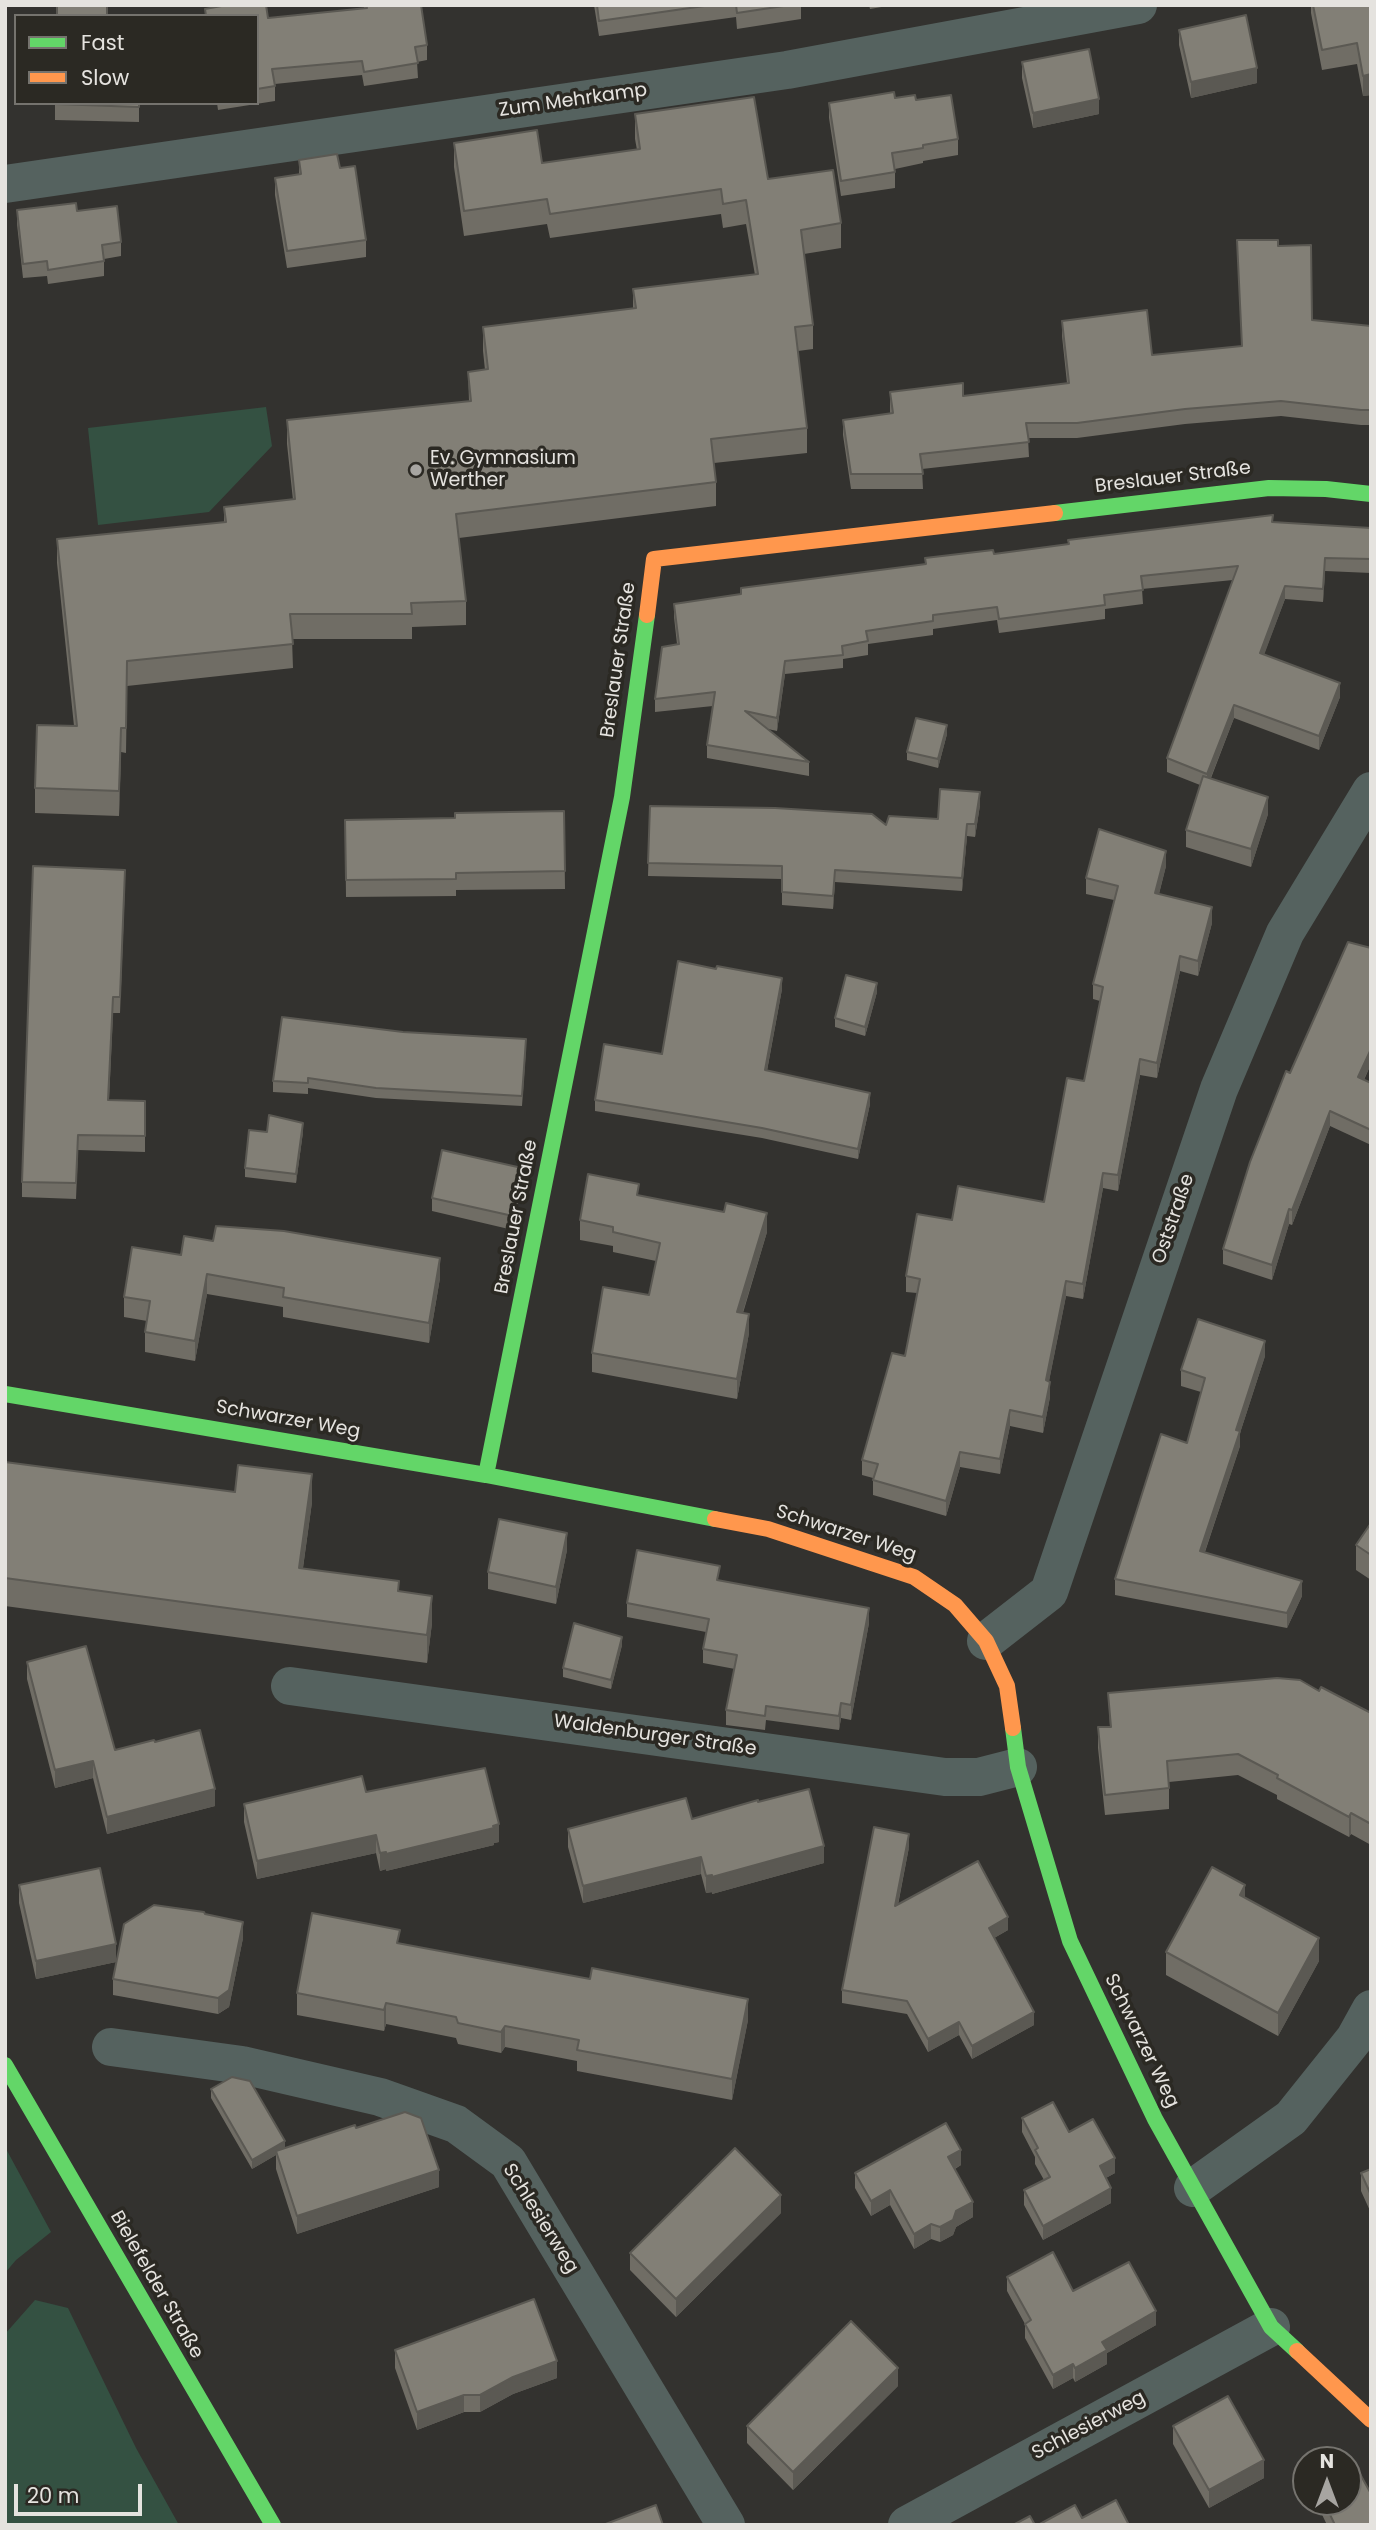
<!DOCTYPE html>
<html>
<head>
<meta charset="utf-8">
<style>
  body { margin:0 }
  #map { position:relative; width:1376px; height:2530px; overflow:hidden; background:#33322f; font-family:Poppins,sans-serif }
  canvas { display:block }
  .frame { position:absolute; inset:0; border:7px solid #e5e3df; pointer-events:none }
  .legend { position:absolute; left:14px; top:14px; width:245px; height:91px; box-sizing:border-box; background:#2b2923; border:2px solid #75736e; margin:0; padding:9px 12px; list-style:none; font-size:21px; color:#e5e3df }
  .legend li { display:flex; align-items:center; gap:14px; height:35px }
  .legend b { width:35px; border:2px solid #75736e }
  .north { position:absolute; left:1292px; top:2446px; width:70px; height:70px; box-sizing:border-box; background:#2b2923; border:2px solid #75736e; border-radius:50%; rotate:0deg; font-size:19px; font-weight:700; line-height:28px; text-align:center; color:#e5e3df }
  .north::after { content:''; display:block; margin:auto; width:24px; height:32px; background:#a7a5a1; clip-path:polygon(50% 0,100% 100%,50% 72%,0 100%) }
  .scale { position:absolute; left:14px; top:2484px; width:128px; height:32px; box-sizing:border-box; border:4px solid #e5e3df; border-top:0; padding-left:9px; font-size:21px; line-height:24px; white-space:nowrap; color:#e5e3df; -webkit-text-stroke:5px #2b2923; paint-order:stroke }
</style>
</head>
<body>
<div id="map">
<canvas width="1376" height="2530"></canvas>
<div class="frame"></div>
<ul class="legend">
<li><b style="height:9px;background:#63d668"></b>Fast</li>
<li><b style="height:9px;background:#ff974d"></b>Slow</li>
</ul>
<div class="north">N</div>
<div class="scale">20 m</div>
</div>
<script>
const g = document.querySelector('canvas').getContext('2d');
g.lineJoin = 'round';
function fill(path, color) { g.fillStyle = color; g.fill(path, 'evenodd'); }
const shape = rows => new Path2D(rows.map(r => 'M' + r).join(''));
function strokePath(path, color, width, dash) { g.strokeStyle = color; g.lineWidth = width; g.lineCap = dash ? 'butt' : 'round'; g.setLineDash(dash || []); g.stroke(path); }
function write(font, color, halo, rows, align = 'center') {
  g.font = font + ' Poppins,sans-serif'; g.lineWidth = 7; g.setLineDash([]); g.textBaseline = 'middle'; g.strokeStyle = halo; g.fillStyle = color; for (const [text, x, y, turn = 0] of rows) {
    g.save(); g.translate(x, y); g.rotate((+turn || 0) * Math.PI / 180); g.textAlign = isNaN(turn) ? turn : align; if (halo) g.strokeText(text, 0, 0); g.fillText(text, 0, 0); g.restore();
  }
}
fill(shape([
  [266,407,272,446,209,512,98,525,88,428],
  [5,2147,51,2232,16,2260,5,2273],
  [35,2300,68,2308,136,2448,179,2525,5,2525,5,2334]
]), '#345142');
strokePath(shape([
  [5,184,787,70,1138,5],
  [986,1641,1049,1592,1219,1089,1285,933,1371,791],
  [290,1686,945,1777,979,1777,1018,1767],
  [111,2047,242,2065,380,2097,456,2124,508,2162,726,2525],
  [1193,2188,1291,2118,1355,2038,1371,2009],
  [907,2525,1271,2327]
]), '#55625f', 38);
strokePath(shape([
  [1055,513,1269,488,1326,489,1371,494],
  [5,1394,486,1475,715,1519],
  [486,1475,622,797,647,615],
  [1013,1728,1018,1767,1070,1941,1155,2119,1271,2327,1297,2351],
  [5,2065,273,2525]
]), '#63d668', 16);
strokePath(shape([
  [647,615,654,559,1055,513],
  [715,1519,768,1529,914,1577,955,1605,986,1641,1007,1686,1013,1728],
  [1297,2351,1371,2420]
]), '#ff974d', 16);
fill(shape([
  [227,5,266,5,268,18,364,8,364,5,421,5,427,45,427,60,417,62,418,78,364,86,362,75,275,84,275,101,218,110,217,103,257,103,257,16,205,16,205,9],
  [594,5,813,5,801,7,801,19,737,29,736,17,599,36],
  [869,5,893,5,870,9],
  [1311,5,1371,5,1371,95,1363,96,1357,64,1322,70,1311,13],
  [1179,30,1257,83,1191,98,1179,45],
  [1022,62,1099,114,1033,128,1022,78],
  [895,98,916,100,958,139,958,155,923,161,923,163,895,169,895,188,841,196,829,118,829,103],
  [55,103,139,103,139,122,55,120],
  [635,114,768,179,841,223,841,248,804,254,813,325,813,349,798,351,807,428,807,453,714,463,716,482,716,506,459,538,466,601,466,625,412,627,412,639,292,639,293,668,127,686,126,753,121,752,119,816,35,813,35,788,74,726,57,563,57,539,224,522,224,507,293,500,287,444,287,420,469,401,468,372,485,370,483,351,483,327,633,308,633,289,755,275,746,224,723,228,721,214,550,238,547,224,464,236,454,167,454,143,542,163,637,150,635,139],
  [299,160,366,240,366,257,287,268,275,195,275,178,299,174],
  [17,210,77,211,121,242,121,256,104,259,104,276,48,284,47,276,23,278,17,224],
  [1237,240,1278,246,1312,320,1371,326,1371,425,1361,425,1281,416,1185,424,1077,438,1028,438,1029,457,922,469,923,489,851,489,843,435,843,420,890,414,890,392,963,396,1067,383,1062,336,1062,321,1152,355,1242,346],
  [1273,522,1371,528,1371,573,1325,571,1323,602,1285,599,1264,654,1340,697,1319,750,1234,718,1211,778,1268,814,1251,867,1186,847,1186,830,1200,785,1167,772,1167,758,1233,580,1142,589,1143,604,1105,609,1105,619,999,633,997,620,933,629,933,635,868,644,868,655,843,659,843,668,785,674,777,731,768,729,809,762,809,776,707,758,707,745,713,706,655,712,655,699,677,644,674,617,674,604,741,594,741,588,925,564,925,558,994,554],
  [947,734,938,768,907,760,907,752],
  [980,805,975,837,967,836,962,891,835,882,833,909,782,905,782,879,648,876,650,806,886,825,938,819],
  [564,811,565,889,456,890,456,896,346,897,345,820,455,818],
  [1166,866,1159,894,1212,923,1198,976,1180,971,1157,1078,1140,1075,1118,1191,1103,1188,1083,1299,1066,1296,1049,1381,1050,1397,1043,1433,1010,1426,1000,1474,960,1467,946,1516,873,1495,873,1478,862,1475,862,1460,905,1356,917,1293,906,1292,906,1276,952,1220,1044,1202,1084,1081,1100,1001,1093,999,1093,984,1114,900,1086,894,1086,878],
  [125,885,120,1013,113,1013,109,1100,145,1101,145,1152,78,1150,76,1199,22,1197,22,1182],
  [1371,948,1371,1064,1364,1080,1371,1083,1371,1145,1330,1126,1292,1225,1289,1224,1272,1280,1223,1264,1223,1249,1290,1073],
  [782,989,767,1071,870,1104,858,1159,762,1138,595,1111,595,1100,662,1054],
  [877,992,865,1036,835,1027,835,1018],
  [526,1049,522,1106,376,1098,308,1088,308,1094,273,1092,273,1081],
  [267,1132,303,1132,296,1183,245,1177,245,1168],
  [522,1182,513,1230,432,1211,432,1198],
  [639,1196,767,1232,743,1313,749,1333,737,1399,592,1372,592,1353,649,1295,656,1261,613,1252,613,1246,580,1240,580,1220],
  [181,1255,440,1278,429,1343,283,1317,283,1307,207,1294,195,1361,145,1352,145,1332,147,1321,124,1317,124,1297],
  [1265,1356,1240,1433,1240,1446,1205,1552,1302,1596,1287,1628,1115,1595,1115,1579,1187,1443,1201,1392,1181,1386,1181,1370],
  [5,1462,312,1502,303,1568,399,1591,432,1623,427,1663,5,1606],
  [1371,1523,1371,1580,1356,1570,1356,1545],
  [567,1550,556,1604,488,1589,488,1572],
  [720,1580,869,1623,851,1720,841,1718,839,1730,766,1720,765,1730,726,1725,726,1710,735,1669,703,1663,703,1649,706,1632,627,1617,627,1603],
  [622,1645,611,1689,563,1677,563,1668],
  [27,1662,115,1750,155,1742,215,1806,107,1834,93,1778,55,1788,27,1679],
  [1319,1691,1371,1713,1371,1845,1351,1834,1349,1837,1277,1799,1277,1795,1238,1775,1169,1782,1169,1809,1105,1815,1098,1748,1098,1727,1110,1727,1108,1693],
  [366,1792,499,1842,494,1843,494,1845,386,1871,386,1869,380,1871,376,1853,257,1879,244,1822,244,1804],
  [758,1802,824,1863,712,1894,712,1892,706,1893,701,1874,583,1903,568,1847,568,1829,692,1819],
  [909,1847,898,1905,1008,1930,994,1938,1034,2025,972,2059,959,2035,928,2052,907,2014,842,2003,842,1990],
  [19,1885,116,1962,36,1979,19,1903],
  [1245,1898,1319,1961,1278,2036,1166,1975,1166,1952],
  [243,1938,229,2007,218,2014,113,1995,113,1979],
  [400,1943,748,2020,732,2100,577,2071,577,2061,505,2047,501,2053,458,2044,456,2038,386,2024,384,2031,297,2015,297,1993],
  [211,2089,285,2148,356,2128,439,2187,297,2234,276,2169,276,2155,252,2169,211,2098],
  [1022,2118,1069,2132,1115,2173,1106,2178,1111,2203,1043,2240,1024,2205,1024,2190,1044,2180,1035,2164,1035,2157,1022,2132],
  [961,2165,955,2169,973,2217,956,2227,953,2235,940,2242,931,2239,914,2249,890,2205,871,2216,855,2188,855,2173],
  [1371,2169,1371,2213,1361,2191,1361,2173],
  [781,2213,676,2317,630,2270,630,2253],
  [1007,2277,1073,2291,1156,2325,1107,2353,1107,2364,1075,2382,1073,2378,1053,2389,1025,2338,1025,2324,1007,2291],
  [395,2350,557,2378,513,2394,480,2412,464,2412,417,2430,395,2368],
  [898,2386,793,2490,747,2443,747,2426],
  [1173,2426,1264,2478,1209,2508,1173,2444],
  [1370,2492,1371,2525,1327,2525,1316,2502,1348,2502]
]), '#706d65');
fill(shape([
  [1257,68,1257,83,1191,98,1191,82],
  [1371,74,1371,95,1363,96,1363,76],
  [1099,99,1099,114,1033,128,1033,113],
  [1325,558,1325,571,1323,602,1323,589],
  [1285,586,1285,599,1260,666,1260,653],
  [785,661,785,674,777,731,777,718],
  [1340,683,1340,697,1319,750,1319,736],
  [1234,705,1234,718,1207,787,1207,774],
  [947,725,947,734,938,768,938,759],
  [121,728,121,752,119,816,119,791],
  [980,792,980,805,975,837,975,824],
  [1268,797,1268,814,1251,867,1251,849],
  [967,824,967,836,962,891,962,878],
  [1166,851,1166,866,1155,909,1155,893],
  [835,870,835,882,833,909,833,896],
  [1212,907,1212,923,1198,976,1198,961],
  [1180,956,1180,971,1157,1078,1157,1063],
  [782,978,782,989,765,1081,765,1070],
  [877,983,877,992,865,1036,865,1027],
  [1371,1049,1371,1064,1358,1092,1358,1077],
  [1140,1059,1140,1075,1118,1191,1118,1175],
  [870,1093,870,1104,858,1159,858,1149],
  [1330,1111,1330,1126,1292,1225,1292,1210],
  [303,1123,303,1132,296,1183,296,1174],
  [522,1168,522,1182,513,1230,513,1216],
  [1103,1173,1103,1188,1083,1299,1083,1284],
  [1289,1209,1289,1224,1272,1280,1272,1265],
  [767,1213,767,1232,737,1331,737,1312],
  [440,1258,440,1278,429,1343,429,1323],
  [207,1274,207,1294,195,1361,195,1341],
  [1066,1281,1066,1296,1046,1396,1046,1380],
  [749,1314,749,1333,737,1399,737,1379],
  [1265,1341,1265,1356,1240,1433,1240,1446,1200,1566,1200,1551,1236,1430],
  [1050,1382,1050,1397,1043,1433,1043,1417],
  [1010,1410,1010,1426,1000,1474,1000,1459],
  [960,1452,960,1467,946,1516,946,1501],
  [312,1474,312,1502,299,1596,299,1568],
  [567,1533,567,1550,556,1604,556,1587],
  [1302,1581,1302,1596,1287,1628,1287,1613],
  [432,1596,432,1623,427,1663,427,1635],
  [869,1608,869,1623,851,1720,851,1705],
  [622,1637,622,1645,611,1689,611,1680],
  [841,1703,841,1718,839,1730,839,1716],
  [93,1761,93,1778,55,1788,55,1770],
  [215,1789,215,1806,107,1834,107,1817],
  [1351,1813,1351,1834,1349,1837,1349,1817],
  [499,1824,499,1842,494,1843,494,1845,386,1871,386,1854],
  [909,1834,909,1847,895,1919,895,1906],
  [376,1835,376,1853,257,1879,257,1861],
  [824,1846,824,1863,712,1894,712,1877],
  [386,1852,386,1869,380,1871,380,1853],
  [701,1857,701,1874,583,1903,583,1886],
  [712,1875,712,1892,706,1893,706,1876],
  [1245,1885,1245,1908,1240,1895],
  [1008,1917,1008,1930,989,1941,989,1928],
  [243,1922,243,1938,229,2007,218,2014,218,1998],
  [1319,1938,1319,1961,1278,2036,1278,2013],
  [116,1944,116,1962,36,1979,36,1961],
  [748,1999,748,2020,732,2100,732,2079],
  [386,2003,386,2024,384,2031,384,2010],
  [1034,2012,1034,2025,972,2059,972,2046],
  [959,2022,959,2035,928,2052,928,2039],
  [505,2026,505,2047,501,2053,501,2032],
  [285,2141,285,2149,276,2151,276,2155,252,2169,252,2160],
  [961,2150,961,2165,948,2172,948,2157],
  [1115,2158,1115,2173,1100,2181,1100,2166],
  [439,2170,439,2187,297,2234,297,2216],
  [1111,2188,1111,2203,1043,2240,1043,2226],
  [890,2190,890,2205,871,2216,871,2201],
  [781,2195,781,2213,676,2317,676,2299],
  [973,2202,973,2217,956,2227,953,2235,940,2242,940,2227,956,2211],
  [931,2224,931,2239,914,2249,914,2234],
  [1156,2311,1156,2325,1107,2353,1107,2364,1075,2382,1075,2368,1102,2342],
  [557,2361,557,2378,513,2394,480,2412,480,2395,513,2377],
  [1073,2364,1073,2378,1053,2389,1053,2375],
  [898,2368,898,2386,793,2490,793,2472],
  [464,2395,464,2412,417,2430,417,2412],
  [1264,2460,1264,2478,1209,2508,1209,2490]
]), '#5b5953');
const building = shape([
  [57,5,107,5,107,16,57,16,57,5],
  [227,5,266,5,268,18,367,8,366,5,421,5,427,45,415,47,418,63,364,72,362,61,272,69,275,86,257,89,257,16,206,16,205,9,227,5],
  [597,5,711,5,599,21,597,5],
  [736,5,790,5,737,13,736,5],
  [1313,5,1371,5,1371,74,1363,76,1357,43,1322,50,1313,5],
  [1246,15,1257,68,1191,82,1179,30,1246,15],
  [1089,49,1099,99,1033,113,1022,62,1089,49],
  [894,92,895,98,915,95,916,100,951,95,958,139,923,145,923,148,892,153,895,172,841,181,829,103,894,92],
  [754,97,768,179,833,170,841,223,801,230,813,325,795,327,807,428,711,439,716,482,456,514,466,601,411,603,412,614,290,614,293,644,127,661,126,728,121,728,119,791,35,788,37,725,77,726,57,539,226,522,224,507,295,499,287,420,471,401,468,372,488,369,483,327,636,308,633,289,758,274,746,200,723,204,721,189,550,214,547,199,464,211,454,143,537,130,542,163,640,149,635,114,754,97],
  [55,103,139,103,139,107,55,104,55,103],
  [337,154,340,168,355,166,366,240,287,251,275,178,301,174,299,160,337,154],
  [76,203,77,211,117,206,121,242,102,245,104,261,48,270,47,261,23,264,17,210,76,203],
  [1237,240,1278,240,1278,246,1311,245,1312,320,1371,326,1371,410,1361,410,1281,401,1185,409,1077,423,1026,423,1029,442,920,454,923,474,851,474,843,420,893,413,890,392,963,383,963,396,1069,383,1062,321,1147,310,1152,355,1242,346,1237,240],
  [1273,515,1272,522,1371,528,1371,559,1325,558,1323,589,1285,586,1260,653,1340,683,1319,736,1234,705,1207,774,1167,758,1238,566,1141,576,1143,590,1104,595,1105,605,999,619,997,607,933,615,933,621,866,631,868,641,842,646,843,655,785,661,777,718,745,711,809,762,707,745,715,692,655,699,662,647,679,644,674,604,741,594,741,588,926,564,925,558,993,550,994,554,1069,544,1068,540,1273,515],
  [916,718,947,725,938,759,907,752,916,718],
  [1203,776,1268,797,1251,849,1186,830,1203,776],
  [940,789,980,792,975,824,967,824,962,878,835,870,833,896,782,892,782,866,648,863,650,806,775,808,872,814,886,825,889,816,938,819,940,789],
  [564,811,565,871,456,873,456,879,346,880,345,820,455,818,455,813,564,811],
  [1099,829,1166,851,1155,893,1212,907,1198,961,1180,956,1157,1063,1140,1059,1118,1175,1103,1173,1083,1284,1066,1281,1046,1380,1050,1382,1043,1417,1010,1410,1000,1459,960,1452,946,1501,873,1480,878,1464,862,1460,892,1353,905,1356,920,1279,906,1276,917,1214,952,1220,958,1186,1044,1202,1067,1078,1084,1081,1103,987,1093,984,1118,886,1086,878,1099,829],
  [33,866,125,870,120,997,113,997,108,1100,145,1101,145,1136,78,1135,76,1183,22,1182,33,866],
  [1348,942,1371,948,1371,1049,1358,1077,1371,1083,1371,1130,1330,1111,1292,1210,1289,1209,1272,1265,1223,1249,1250,1162,1286,1071,1290,1073,1348,942],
  [678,961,716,969,717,966,782,978,765,1070,870,1093,858,1149,762,1128,595,1100,604,1044,662,1054,678,961],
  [846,975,877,983,865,1027,835,1018,846,975],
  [282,1017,403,1032,526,1039,522,1096,376,1088,308,1078,308,1083,273,1081,282,1017],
  [269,1115,303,1123,296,1174,245,1168,249,1130,267,1132,269,1115],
  [442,1150,522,1168,513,1216,432,1198,442,1150],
  [588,1174,639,1184,637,1195,724,1212,726,1203,767,1213,737,1312,749,1314,737,1379,592,1353,603,1287,649,1295,660,1243,613,1232,613,1227,580,1220,588,1174],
  [216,1226,284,1231,440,1258,429,1323,283,1297,284,1288,207,1274,195,1341,145,1332,150,1301,124,1297,132,1247,181,1255,184,1236,213,1241,216,1226],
  [1198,1319,1265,1341,1236,1430,1240,1431,1200,1551,1302,1581,1287,1613,1115,1579,1161,1434,1187,1443,1205,1378,1181,1370,1198,1319],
  [5,1462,235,1492,238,1465,312,1474,299,1568,399,1581,398,1591,432,1596,427,1635,5,1578,5,1462],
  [499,1519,567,1533,556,1587,488,1572,499,1519],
  [1371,1523,1371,1555,1356,1545,1371,1523],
  [637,1550,720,1566,717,1580,869,1608,851,1705,841,1703,839,1716,766,1706,765,1716,726,1710,737,1655,703,1649,709,1619,627,1603,637,1550],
  [574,1623,622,1637,611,1680,563,1668,574,1623],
  [86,1646,115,1750,154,1740,155,1742,200,1730,215,1789,107,1817,93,1761,55,1770,27,1662,86,1646],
  [1277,1678,1300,1680,1319,1691,1321,1687,1371,1713,1371,1824,1351,1813,1349,1817,1277,1778,1278,1775,1238,1754,1167,1761,1169,1788,1105,1795,1098,1727,1111,1727,1108,1693,1277,1678],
  [485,1768,499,1824,493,1826,494,1828,386,1854,386,1852,380,1853,376,1835,257,1861,244,1804,362,1776,366,1792,485,1768],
  [809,1789,824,1846,712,1877,712,1875,706,1876,701,1857,583,1886,568,1829,686,1798,692,1819,758,1800,758,1802,809,1789],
  [874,1827,909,1834,895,1906,978,1861,1008,1917,989,1928,1034,2012,972,2046,959,2022,928,2039,907,2001,842,1990,874,1827],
  [1212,1867,1245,1885,1240,1895,1319,1938,1278,2013,1166,1952,1212,1867],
  [100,1868,116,1944,36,1961,19,1885,100,1868],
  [154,1905,204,1912,205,1914,243,1922,229,1990,218,1998,113,1979,124,1924,154,1905],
  [312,1913,400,1930,397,1943,590,1979,592,1968,748,1999,732,2079,577,2050,579,2040,505,2026,501,2032,458,2023,456,2017,386,2003,384,2010,297,1993,312,1913],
  [232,2077,250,2081,285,2141,252,2160,211,2089,232,2077],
  [1053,2102,1069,2132,1093,2119,1115,2158,1100,2166,1111,2188,1043,2226,1024,2190,1050,2177,1035,2150,1038,2148,1022,2118,1053,2102],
  [405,2112,421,2118,439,2170,297,2216,276,2151,355,2125,356,2128,405,2112],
  [946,2123,961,2150,948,2157,973,2202,956,2211,953,2220,940,2227,931,2224,914,2234,890,2190,871,2201,855,2173,946,2123],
  [735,2148,781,2195,676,2299,630,2253,735,2148],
  [1371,2169,1371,2195,1361,2173,1371,2169],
  [1053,2252,1073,2291,1129,2262,1156,2311,1102,2342,1107,2350,1075,2368,1073,2364,1053,2375,1025,2324,1031,2320,1007,2277,1053,2252],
  [534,2299,557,2361,513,2377,480,2395,464,2395,417,2412,395,2350,534,2299],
  [851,2321,898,2368,793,2472,747,2426,851,2321],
  [1228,2396,1264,2460,1209,2490,1173,2426,1228,2396],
  [1354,2463,1370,2492,1371,2492,1371,2525,1335,2525,1324,2502,1348,2502,1348,2467,1354,2463],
  [1116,2500,1129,2525,1038,2525,1075,2505,1082,2518,1116,2500],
  [656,2505,663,2525,603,2525,656,2505],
  [1030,2516,1035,2525,1013,2525,1030,2516]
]);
fill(building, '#827f76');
strokePath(building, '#5b5953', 2);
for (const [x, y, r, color] of [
  [416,470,7,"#a7a5a1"]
]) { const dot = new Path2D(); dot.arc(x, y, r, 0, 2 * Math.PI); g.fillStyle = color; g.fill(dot); strokePath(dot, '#2b2923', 2.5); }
write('19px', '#e5e3df', '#2b2923', [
  ["Zum Mehrkamp",573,101,-8],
  ["Breslauer Straße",1173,478,-7],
  ["Breslauer Straße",619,660,-82],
  ["Breslauer Straße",517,1217,-79],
  ["Oststraße",1174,1219,-71],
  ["Schwarzer Weg",288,1420,10],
  ["Schwarzer Weg",846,1534,18],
  ["Waldenburger Straße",655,1736,8],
  ["Schwarzer Weg",1141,2041,64],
  ["Schlesierweg",540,2219,58],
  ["Bielefelder Straße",156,2285,60],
  ["Schlesierweg",1089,2426,-28]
]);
write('19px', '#e5e3df', '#2b2923', [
  ["Ev. Gymnasium",430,459],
  ["Werther",430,481]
], 'left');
</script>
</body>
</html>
